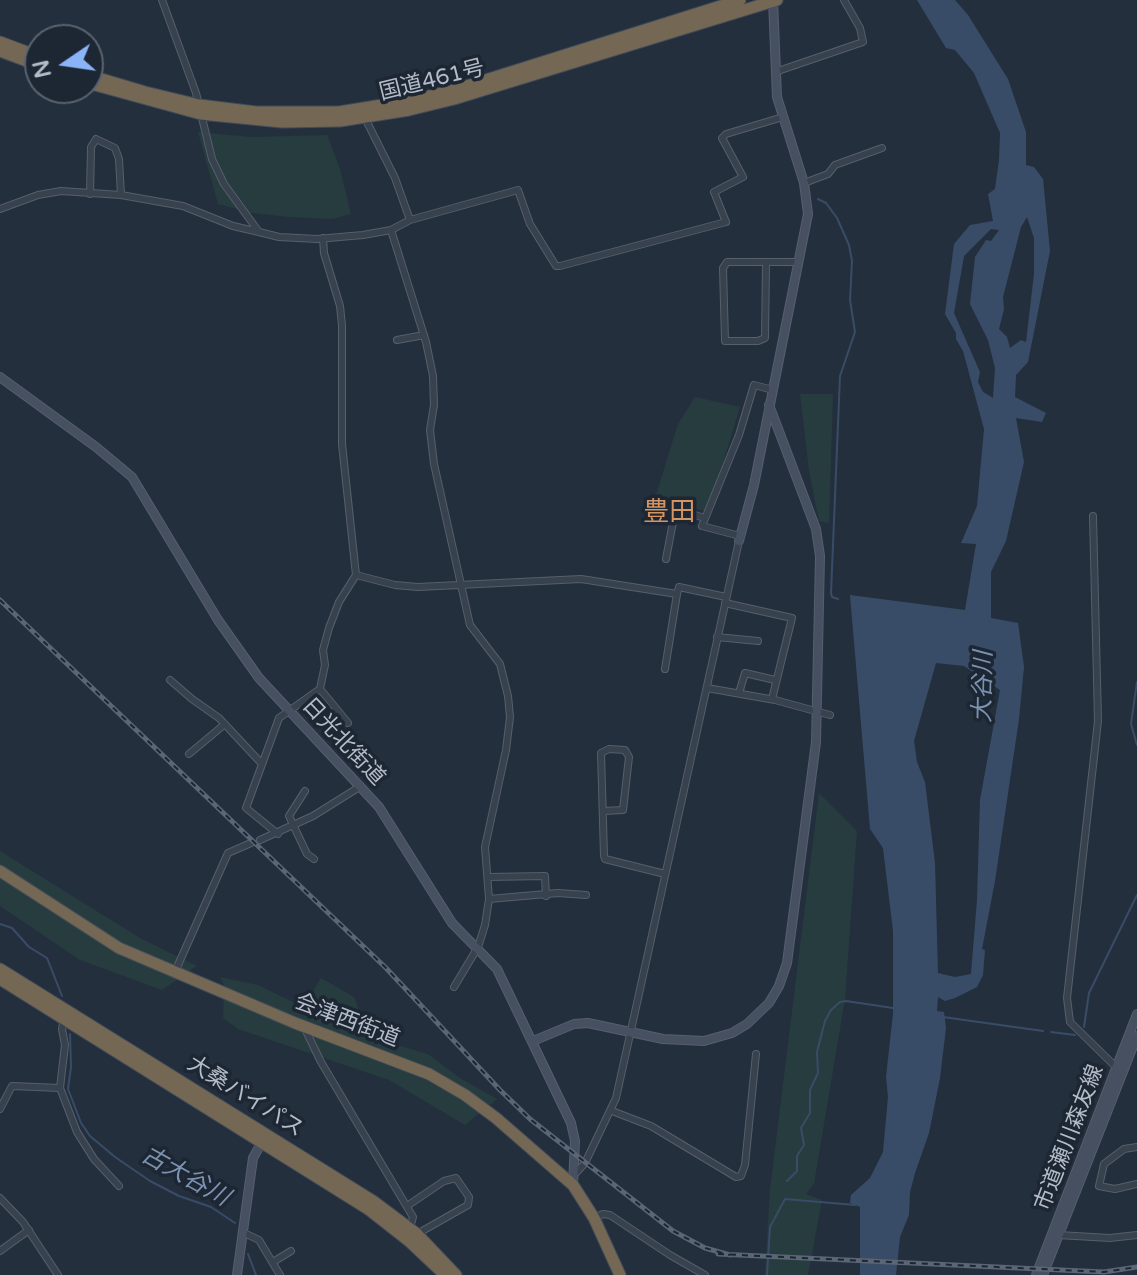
<!DOCTYPE html>
<html>
<head>
<meta charset="utf-8">
<style>
  body { margin:0 }
  #map { position:relative; width:1137px; height:1275px; overflow:hidden; background:#242f3e; font-family:"Varela Round",sans-serif }
  canvas { display:block }
  .north { position:absolute; left:24px; top:24px; width:80px; height:80px; box-sizing:border-box; background:#1d2633; border:2px solid #59626f; border-radius:50%; rotate:257deg; font-size:22px; font-weight:700; line-height:32px; text-align:center; color:#b4bcc9 }
  .north::after { content:''; display:block; margin:auto; width:28px; height:36px; background:#8ab4f8; clip-path:polygon(50% 0,100% 100%,50% 72%,0 100%) }
</style>
</head>
<body>
<div id="map">
<canvas width="1137" height="1275"></canvas>
<div class="north">N</div>
</div>
<script>
const g = document.querySelector('canvas').getContext('2d');
g.lineJoin = 'round';
function fill(path, color) { g.fillStyle = color; g.fill(path, 'evenodd'); }
const shape = rows => new Path2D(rows.map(r => 'M' + r).join(''));
function strokePath(path, color, width, dash) { g.strokeStyle = color; g.lineWidth = width; g.lineCap = dash ? 'butt' : 'round'; g.setLineDash(dash || []); g.stroke(path); }
function write(font, color, halo, rows, align = 'center') {
  g.font = font + ' "Varela Round","Noto Sans JP",sans-serif'; g.lineWidth = 7; g.setLineDash([]); g.textBaseline = 'middle'; g.strokeStyle = halo; g.fillStyle = color; for (const [text, x, y, turn = 0] of rows) {
    g.save(); g.translate(x, y); g.rotate((+turn || 0) * Math.PI / 180); g.textAlign = isNaN(turn) ? turn : align; if (halo) g.strokeText(text, 0, 0); g.fillText(text, 0, 0); g.restore();
  }
}
fill(shape([
  [198,132,252,137,327,135,340,169,351,214,332,219,289,217,251,213,218,204],
  [800,394,833,394,829,523,819,521,809,471],
  [695,397,740,407,708,512,655,498,678,424],
  [819,793,857,831,845,999,814,1184,806,1194,822,1200,808,1275,765,1275,770,1189],
  [0,851,140,938,197,966,162,990,80,960,0,906],
  [220,977,258,985,303,1007,321,978,354,997,369,1037,428,1054,460,1078,497,1099,465,1125,389,1080,238,1029,223,1018,224,986]
]), '#263c3f');
fill(shape([
  [917,0,955,0,968,15,1008,79,1026,132,1026,165,1034,167,1043,179,1050,251,1028,362,1016,375,1015,397,1046,413,1042,422,1016,418,1024,462,1006,541,991,572,991,618,1018,623,1024,667,1019,719,995,881,982,949,985,950,983,975,977,987,955,998,945,1001,938,997,937,1011,944,1012,946,1028,940,1078,929,1133,915,1173,910,1192,909,1215,900,1237,896,1275,860,1275,860,1207,850,1203,851,1195,870,1178,883,1152,888,1097,886,1077,893,1014,893,931,883,848,870,829,850,595,965,610,976,544,961,543,977,506,984,429,963,351,956,339,956,333,945,314,954,244,970,225,993,221,988,194,995,189,999,160,1000,133,974,73,955,50,946,48],
  [1027,217,1034,238,1034,274,1026,342,1021,340,1010,348,1007,337,999,329,1004,309,1003,297,1021,227],
  [991,229,999,230,991,241,986,240,975,257,970,304,988,340,995,368,993,398,983,392,978,382,980,372,954,313,964,256],
  [936,663,964,666,1000,690,980,800,977,900,971,974,955,977,938,973,935,863,925,782,917,762,914,741]
]), '#394c67');
strokePath(shape([
  [818,199,826,203,837,218,849,245,852,261,850,300,855,332,840,376,831,593,832,597,838,599],
  [1137,682,1131,724,1137,745],
  [0,924,12,928,29,947,47,958,62,996],
  [943,1017,1043,1031],
  [1084,1027,1089,993,1137,895],
  [1051,1032,1075,1035],
  [70,1034,71,1067,68,1089,81,1123,90,1136,115,1157,150,1181,179,1196,211,1207,235,1223],
  [787,1181,797,1171,797,1156,804,1145,801,1128,810,1113,810,1090,818,1073,817,1052,825,1021,831,1010,840,1002,846,1001,893,1008],
  [248,1254,256,1275],
  [767,1275,770,1227,785,1199,855,1205]
]), '#394c67', 2);
const street = shape([
  [162,0,196,93,212,159,224,184,259,232,279,237,317,239,363,235,391,230,410,220,518,190,530,224,556,266,560,266,726,222,714,192,743,177,722,138,726,134,783,117],
  [775,72,863,42,860,28,844,0],
  [364,116,395,178,410,220],
  [804,183,828,174,835,165,882,148],
  [90,194,91,147,96,139,115,148,119,159,121,195],
  [0,209,38,195,61,191,121,195,183,206,233,226,259,232],
  [391,230,426,342,433,376,434,405,430,430,434,464,470,625,500,664,508,696,510,717,506,750,485,847,489,899,485,925,478,947,454,987],
  [766,264,765,338,758,341,725,341,723,268,727,262,799,262],
  [397,340,424,335],
  [1093,516,1098,721,1067,998,1070,1022,1119,1070],
  [740,536,702,526,739,435,754,385,773,390],
  [666,559,673,522,681,511,705,518],
  [356,575,395,585,418,587,581,579,677,594,679,587,726,597],
  [725,603,792,618,772,699],
  [717,637,758,641],
  [665,669,677,594],
  [170,680,192,699,219,718,262,764],
  [707,688,775,700,830,715],
  [320,689,348,723],
  [739,693,745,673,775,680],
  [189,754,225,724],
  [305,791,289,816,307,854,314,859],
  [603,811,623,810,629,757,625,750,609,749,601,753,604,856,605,859,665,874],
  [278,834,246,808,279,718,320,689,325,665,323,650,329,628,339,602,356,575,342,444,342,325,340,306,324,253,323,238],
  [260,840,313,816,361,786],
  [488,877,545,876,546,896],
  [489,899,558,893,586,895],
  [174,974,228,853,251,843],
  [305,1029,321,1062,413,1217,410,1228],
  [60,1088,65,1045,62,1029,64,1017],
  [0,1109,12,1086,60,1088,77,1132,94,1159,119,1186],
  [612,1111,651,1126,736,1177,741,1176,745,1165,756,1054],
  [1137,1147,1124,1149,1104,1164,1099,1186,1115,1189,1137,1184],
  [574,1175,585,1163,616,1098,739,541],
  [0,1198,23,1222,58,1275],
  [407,1206,444,1181,456,1178,469,1197,468,1205,417,1234],
  [594,1218,603,1214,610,1215,670,1255,705,1275],
  [242,1232,259,1240,280,1275],
  [1058,1235,1110,1238,1137,1235],
  [0,1251,29,1230],
  [273,1262,291,1251]
]);
const secondary = shape([
  [0,377,96,447,132,477,218,620,259,678,379,807,452,923,497,969,571,1123,575,1141,573,1185],
  [739,541,754,485,808,214,804,183,777,97,773,0],
  [533,1041,574,1024,588,1023,663,1039,704,1041,732,1033,747,1024,769,1003,779,986,787,963,816,742,820,556,816,529,769,405],
  [237,1275,253,1158,263,1140],
  [1036,1275,1137,1014],
  [1043,1275,1137,1036]
]);
const highway = shape([
  [0,42,40,57],
  [0,51,40,66],
  [88,75,145,92,199,105,256,112,339,112,413,100,454,90,740,0],
  [88,83,201,114,282,122,340,121,409,110,454,99,777,0],
  [0,871,119,948,295,1023,429,1074,465,1095,496,1118,573,1185,594,1218,620,1275],
  [0,969,373,1201,417,1234,456,1275],
  [0,979,368,1209,410,1242,445,1275]
]);
strokePath(street, '#565f6c', 8);
strokePath(secondary, '#565f6c', 10);
strokePath(highway, '#434c59', 13);
strokePath(street, '#38414e', 6);
strokePath(secondary, '#465061', 8);
strokePath(highway, '#746855', 11);
const rail = shape([
  [0,600,386,968,500,1090,530,1119,673,1231,705,1248,730,1255],
  [718,1254,1104,1272,1137,1267]
]);
strokePath(rail, '#5a6575', 5);
strokePath(rail, '#1d2633', 2, [6]);
write('22px', '#b4bcc9', '#1d2633', [
  ["国道461号",432,81,-14],
  ["日光北街道",343,742,47],
  ["会津西街道",347,1021,21],
  ["大桑バイパス",245,1097,32],
  ["市道瀬川森友線",1070,1138,-69]
]);
write('italic 24px', '#7c92b1', '#1d2633', [
  ["大谷川",984,687,-89],
  ["古大谷川",185,1177,29]
]);
write('26px', '#d59563', '#1d2633', [
  ["豊田",669,513]
]);
</script>
</body>
</html>
